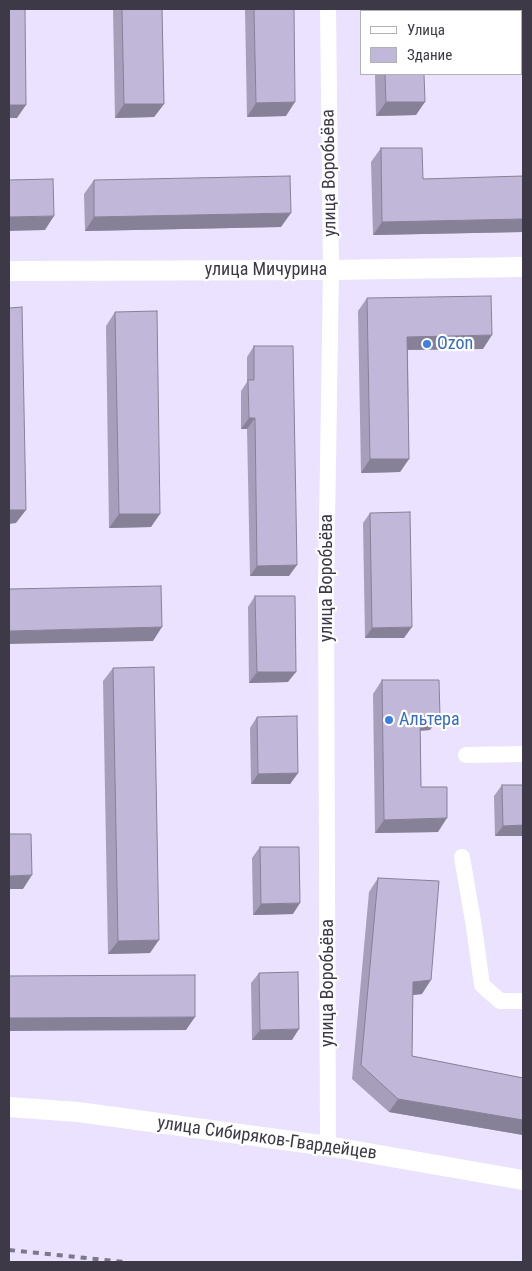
<!DOCTYPE html>
<html>
<head>
<meta charset="utf-8">
<style>
  body { margin:0 }
  #map { position:relative; width:532px; height:1271px; overflow:hidden; background:#eae2fe; font-family:"Roboto Condensed",sans-serif }
  canvas { display:block }
  .frame { position:absolute; inset:0; border:10px solid #3d3947; pointer-events:none }
  .legend { position:absolute; left:360px; top:10px; width:162px; height:65px; box-sizing:border-box; background:#fff; border:1px solid #b1b0b5; margin:0; padding:6px 9px; list-style:none; font-size:15px; color:#3d3947 }
  .legend li { display:flex; align-items:center; gap:10px; height:25px }
  .legend b { width:25px; border:1px solid #b1b0b5 }
</style>
</head>
<body>
<div id="map">
<canvas width="532" height="1271"></canvas>
<div class="frame"></div>
<ul class="legend">
<li><b style="height:6px;background:#fff"></b>Улица</li>
<li><b style="height:14px;background:#c1b8d9"></b>Здание</li>
</ul>
</div>
<script>
const g = document.querySelector('canvas').getContext('2d');
g.lineJoin = 'round';
const shape = rows => new Path2D(rows.map(r => 'M' + r).join(''));
function strokePath(path, color, width, dash) { g.strokeStyle = color; g.lineWidth = width; g.lineCap = dash ? 'butt' : 'round'; g.setLineDash(dash || []); g.stroke(path); }
function fill(path, color) { g.fillStyle = color; g.fill(path, 'evenodd'); }
function write(font, color, halo, rows, align = 'center') {
  g.font = font + ' "Roboto Condensed",sans-serif'; g.lineWidth = 4.5; g.setLineDash([]); g.textBaseline = 'middle'; g.strokeStyle = halo; g.fillStyle = color; for (const [text, x, y, turn = 0] of rows) {
    g.save(); g.translate(x, y); g.rotate((+turn || 0) * Math.PI / 180); g.textAlign = isNaN(turn) ? turn : align; if (halo) g.strokeText(text, 0, 0); g.fillText(text, 0, 0); g.restore();
  }
}
strokePath(shape([
  [328,9,331,270,326,589,328,1146],
  [466,755,523,754],
  [462,857,474,927,482,985,500,1001,523,1001]
]), '#fff', 16);
strokePath(shape([
  [9,271,331,270,523,267],
  [9,1107,78,1112,328,1146,523,1180]
]), '#fff', 20);
strokePath(shape([
  [9,1250,124,1262]
]), '#7c778a', 4, [6, 6]);
fill(shape([
  [113,9,162,9,164,104,154,117,115,118],
  [245,9,294,9,286,116,247,117],
  [374,9,423,9,423,11,374,11],
  [375,74,424,74,416,115,376,116],
  [381,148,423,179,523,176,523,232,373,235,371,162],
  [94,180,281,227,85,231,84,194],
  [367,298,483,349,408,350,409,459,400,472,361,473,358,311],
  [115,312,151,527,109,528,106,326],
  [254,346,289,576,250,576,247,429,241,429,241,391,247,382,247,357],
  [370,513,404,638,365,638,363,523],
  [255,596,288,682,249,683,248,607],
  [113,668,150,953,108,954,103,681],
  [382,680,430,730,420,731,421,787,438,832,375,833,373,694],
  [257,717,298,773,290,784,251,784,250,728],
  [502,785,523,785,523,836,495,836,494,796],
  [260,847,293,914,253,915,252,858],
  [378,878,422,994,413,995,412,1056,523,1078,523,1135,389,1112,352,1079,369,892],
  [259,973,292,1040,252,1040,251,983]
]), '#a69ebb');
fill(shape([
  [295,102,286,116,247,117,256,103],
  [386,102,425,102,416,115,376,116],
  [124,104,164,104,154,117,115,118],
  [9,105,26,105,17,118,9,118],
  [291,213,281,227,85,231,94,217],
  [54,216,45,230,9,231,9,217],
  [523,219,523,232,373,235,382,222],
  [492,335,483,349,398,350,407,337],
  [249,418,255,418,247,429,241,429],
  [370,459,409,459,400,472,361,473],
  [9,510,26,510,16,523,9,524],
  [119,514,160,514,151,527,109,528],
  [297,565,289,576,250,576,257,566],
  [162,627,153,641,9,644,9,631],
  [412,627,404,638,365,638,372,628],
  [257,672,296,672,288,682,249,683],
  [420,717,440,717,430,730,410,731],
  [298,773,290,784,251,784,258,774],
  [447,818,438,832,375,833,384,820],
  [523,825,523,836,495,836,503,826],
  [32,875,23,889,9,889,9,876],
  [300,903,293,914,253,915,261,904],
  [159,940,150,953,108,954,118,941],
  [431,980,422,994,403,996,413,982],
  [195,1017,186,1030,9,1031,9,1018],
  [299,1029,292,1040,252,1040,260,1030],
  [398,1099,523,1120,523,1135,389,1112]
]), '#878198');
const building = shape([
  [9,9,25,9,26,105,9,105,9,9],
  [122,9,162,9,164,104,124,104,122,9],
  [254,9,294,9,295,102,256,103,254,9],
  [384,9,423,9,423,11,384,11,384,9],
  [385,74,424,74,425,102,386,102,385,74],
  [381,148,422,148,423,179,523,176,523,219,382,222,381,148],
  [290,176,291,213,94,217,94,180,290,176],
  [53,179,54,216,9,217,9,180,53,179],
  [491,296,492,335,407,337,409,459,370,459,367,298,491,296],
  [22,307,26,510,9,510,9,308,22,307],
  [157,311,160,514,119,514,115,312,157,311],
  [254,346,293,346,297,565,257,566,255,418,249,418,248,380,254,380,254,346],
  [410,512,412,627,372,628,370,513,410,512],
  [161,586,162,627,9,631,9,589,161,586],
  [255,596,295,596,296,672,257,672,255,596],
  [154,667,159,940,118,941,113,668,154,667],
  [382,680,439,680,440,717,420,717,421,787,447,787,447,818,384,820,382,680],
  [297,716,298,773,258,774,257,717,297,716],
  [502,785,523,785,523,825,503,826,502,785],
  [9,834,31,834,32,875,9,876,9,834],
  [260,847,299,847,300,903,261,904,260,847],
  [378,878,439,881,431,980,413,982,412,1056,523,1078,523,1120,398,1099,361,1065,378,878],
  [298,972,299,1029,260,1030,259,973,298,972],
  [195,975,195,1017,9,1018,9,976,195,975]
]);
fill(building, '#c1b8d9');
strokePath(building, '#878198', 1);
for (const [x, y, r, color] of [
  [427,344,5,"#3f7fe0"],
  [389,720,5,"#3f7fe0"]
]) { const dot = new Path2D(); dot.arc(x, y, r, 0, 2 * Math.PI); g.fillStyle = color; g.fill(dot); strokePath(dot, '#fff', 2); }
write('18px', '#3d3947', '#fff', [
  ["улица Воробьёва",330,173,-91],
  ["улица Мичурина",266,270],
  ["улица Воробьёва",327,578,-90],
  ["улица Воробьёва",328,983,-90],
  ["улица Сибиряков-Гвардейцев",267,1139,8]
]);
write('18px', '#366cbe', '#fff', [
  ["Ozon",437,344],
  ["Альтера",399,720]
], 'left');
</script>
</body>
</html>
